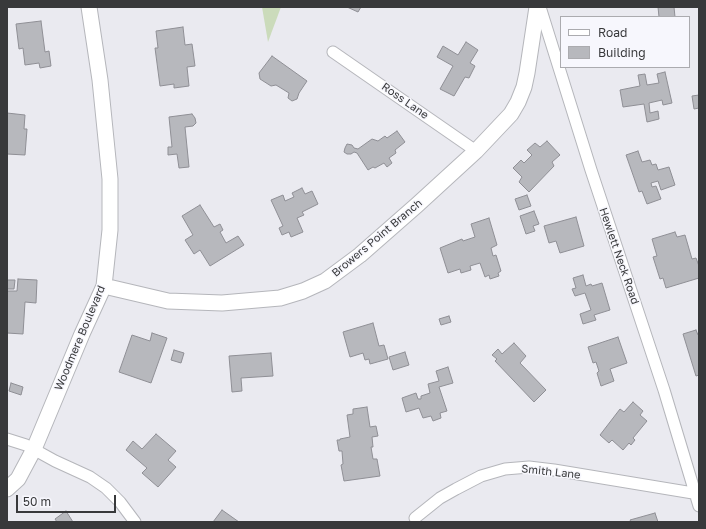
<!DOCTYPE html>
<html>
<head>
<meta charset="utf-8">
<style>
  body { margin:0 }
  #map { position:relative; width:706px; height:529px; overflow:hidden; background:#eaeaf0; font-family:"Golos Text",sans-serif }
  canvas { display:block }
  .frame { position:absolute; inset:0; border:8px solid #38393b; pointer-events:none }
  .legend { position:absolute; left:560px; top:16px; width:130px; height:52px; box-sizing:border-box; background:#f7f7fd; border:1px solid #ababaf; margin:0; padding:5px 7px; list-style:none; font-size:12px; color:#38393b }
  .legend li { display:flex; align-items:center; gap:8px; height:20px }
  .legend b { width:20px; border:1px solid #ababaf }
  .scale { position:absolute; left:16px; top:495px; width:100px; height:18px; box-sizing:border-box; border:2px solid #38393b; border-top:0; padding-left:5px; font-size:12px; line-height:14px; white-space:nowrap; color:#38393b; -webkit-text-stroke:3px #f7f7fd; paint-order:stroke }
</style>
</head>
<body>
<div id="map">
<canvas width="706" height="529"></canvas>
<div class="frame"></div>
<ul class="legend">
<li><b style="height:5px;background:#fff"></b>Road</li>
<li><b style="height:11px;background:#b7b8bd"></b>Building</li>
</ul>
<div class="scale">50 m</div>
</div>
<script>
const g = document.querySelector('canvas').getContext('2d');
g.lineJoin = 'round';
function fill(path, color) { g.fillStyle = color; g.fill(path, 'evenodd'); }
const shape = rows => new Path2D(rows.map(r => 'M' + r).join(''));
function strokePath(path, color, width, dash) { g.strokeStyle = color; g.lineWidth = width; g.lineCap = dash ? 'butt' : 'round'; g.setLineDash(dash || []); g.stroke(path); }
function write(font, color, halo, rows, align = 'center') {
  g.font = font + ' "Golos Text",sans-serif'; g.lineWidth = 3; g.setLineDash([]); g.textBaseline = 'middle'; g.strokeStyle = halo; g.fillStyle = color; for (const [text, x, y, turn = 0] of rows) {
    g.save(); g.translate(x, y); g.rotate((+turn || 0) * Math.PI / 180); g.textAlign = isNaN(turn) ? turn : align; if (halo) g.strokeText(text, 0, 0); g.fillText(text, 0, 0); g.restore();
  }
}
fill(shape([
  [262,7,281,7,268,42]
]), '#cbdbbb');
const building = shape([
  [347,7,361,7,358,12,347,7],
  [658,7,674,7,675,17,659,17,658,7],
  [41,21,45,52,49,51,51,66,40,68,39,63,25,65,23,48,19,49,16,24,41,21],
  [183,27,185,45,192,44,195,66,187,67,189,86,174,88,174,84,160,86,155,48,158,48,156,31,183,27],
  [466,42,478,50,470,63,475,66,469,78,465,77,454,96,440,89,453,66,437,57,443,46,458,55,466,42],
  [272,56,307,81,299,93,297,99,292,101,288,98,289,93,276,85,271,86,260,79,259,73,272,56],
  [665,72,672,103,663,105,662,100,649,103,650,113,658,111,659,119,647,122,644,104,623,107,620,90,640,86,638,75,645,74,647,85,659,83,657,74,665,72],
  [699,95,699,108,694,109,692,96,699,95],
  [7,113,25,115,24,129,27,129,25,155,7,154,7,113],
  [192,114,195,118,196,123,193,126,185,127,189,167,179,168,177,154,168,155,168,147,172,147,169,117,192,114],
  [397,131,405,142,395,150,396,153,389,158,392,163,387,167,384,163,375,168,373,167,368,170,357,153,354,152,351,154,347,154,344,152,345,148,347,144,352,145,354,148,358,149,372,139,378,141,385,136,387,138,397,131],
  [547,141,560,155,552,162,554,166,529,192,519,182,522,177,513,168,521,160,524,163,532,155,527,150,535,143,540,147,547,141],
  [638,151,642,162,650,160,652,165,656,164,658,170,669,167,675,185,661,190,658,181,651,183,652,187,656,186,661,199,647,204,642,191,639,192,626,155,638,151],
  [302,188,305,194,312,191,318,204,302,212,304,215,297,218,303,232,291,237,289,232,282,235,279,228,283,226,271,200,283,195,285,201,294,197,292,193,302,188],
  [527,195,531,206,519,210,515,199,527,195],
  [200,205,214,227,220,224,223,230,220,232,226,243,238,236,244,245,210,266,200,250,194,254,185,240,193,235,182,216,200,205],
  [534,211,539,224,533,226,535,231,526,234,520,216,534,211],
  [576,217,584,246,560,253,556,241,549,243,544,226,576,217],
  [489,218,497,245,491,248,493,256,496,255,501,271,498,273,499,276,490,279,489,275,485,277,480,263,470,266,471,270,461,273,460,269,448,273,440,248,462,239,463,241,475,237,471,224,489,218],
  [675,232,677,237,685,235,692,259,696,258,699,266,699,278,666,288,663,278,660,279,653,257,657,256,652,239,675,232],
  [583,275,586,286,591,284,592,286,602,283,610,310,594,315,596,320,583,324,580,314,591,310,585,293,575,296,572,289,576,288,573,278,583,275],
  [18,279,37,280,36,303,25,302,23,334,7,333,7,291,17,291,18,279],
  [7,280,15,280,14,289,7,289,7,280],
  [449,316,451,322,441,325,439,319,449,316],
  [373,323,379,346,384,345,388,359,370,364,369,359,365,360,363,353,350,357,343,332,373,323],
  [696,330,698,335,699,335,699,375,696,376,683,334,696,330],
  [152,333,167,338,151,383,119,372,132,335,150,341,152,333],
  [618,337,627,363,610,369,614,381,601,386,597,373,599,371,596,362,593,363,588,347,618,337],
  [514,343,526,356,520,363,546,390,534,402,495,361,497,359,492,355,498,349,502,354,514,343],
  [174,350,184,353,181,363,171,360,174,350],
  [405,352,409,365,393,370,389,357,405,352],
  [271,353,273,376,241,378,242,391,232,392,229,356,271,353],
  [448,367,453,383,439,387,447,411,440,413,441,418,433,421,431,416,423,418,419,408,406,412,402,398,416,393,418,399,421,399,421,396,430,393,428,384,439,381,436,371,448,367],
  [11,383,23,387,21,395,9,391,11,383],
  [633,402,643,411,640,415,647,421,633,438,635,440,631,445,629,443,623,450,612,440,609,443,600,435,620,409,624,412,633,402],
  [367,407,370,427,376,426,378,436,372,437,373,447,371,447,373,459,377,459,380,476,344,481,341,465,343,464,342,451,339,451,337,440,340,440,340,439,350,437,347,415,353,414,353,409,367,407],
  [156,434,176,451,168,460,176,467,158,487,142,473,147,468,126,450,133,441,142,449,156,434],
  [222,510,239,522,213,522,222,510],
  [66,511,73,522,57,522,55,519,66,511],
  [655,513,658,522,631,522,630,520,655,513]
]);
fill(building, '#b7b8bd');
strokePath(building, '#8f8f95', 1);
const street = shape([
  [540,7,591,170,664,390,699,506],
  [333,52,476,151],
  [7,439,26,445,55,461,90,477,106,488,120,502,135,522],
  [415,518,440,498,456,489,481,476,505,469,529,467,554,470,699,494]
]);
const secondary = shape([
  [104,286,168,301,222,303,280,298,303,291,325,281,360,255,417,205,476,151,511,114,518,102,524,87,527,73,537,7],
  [7,489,18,479,34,449,82,334,104,286,110,230,110,179,100,80,89,7]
]);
strokePath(street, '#b5b6bb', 13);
strokePath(secondary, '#b5b6bb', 17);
strokePath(street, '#fff', 11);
strokePath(secondary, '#fff', 15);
write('11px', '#38393b', '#f7f7fd', [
  ["Ross Lane",405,101,35],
  ["Browers Point Branch",377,238,-40],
  ["Hewlett Neck Road",619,256,71],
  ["Woodmere Boulevard",80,338,-67],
  ["Smith Lane",551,472,6]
]);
</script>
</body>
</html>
